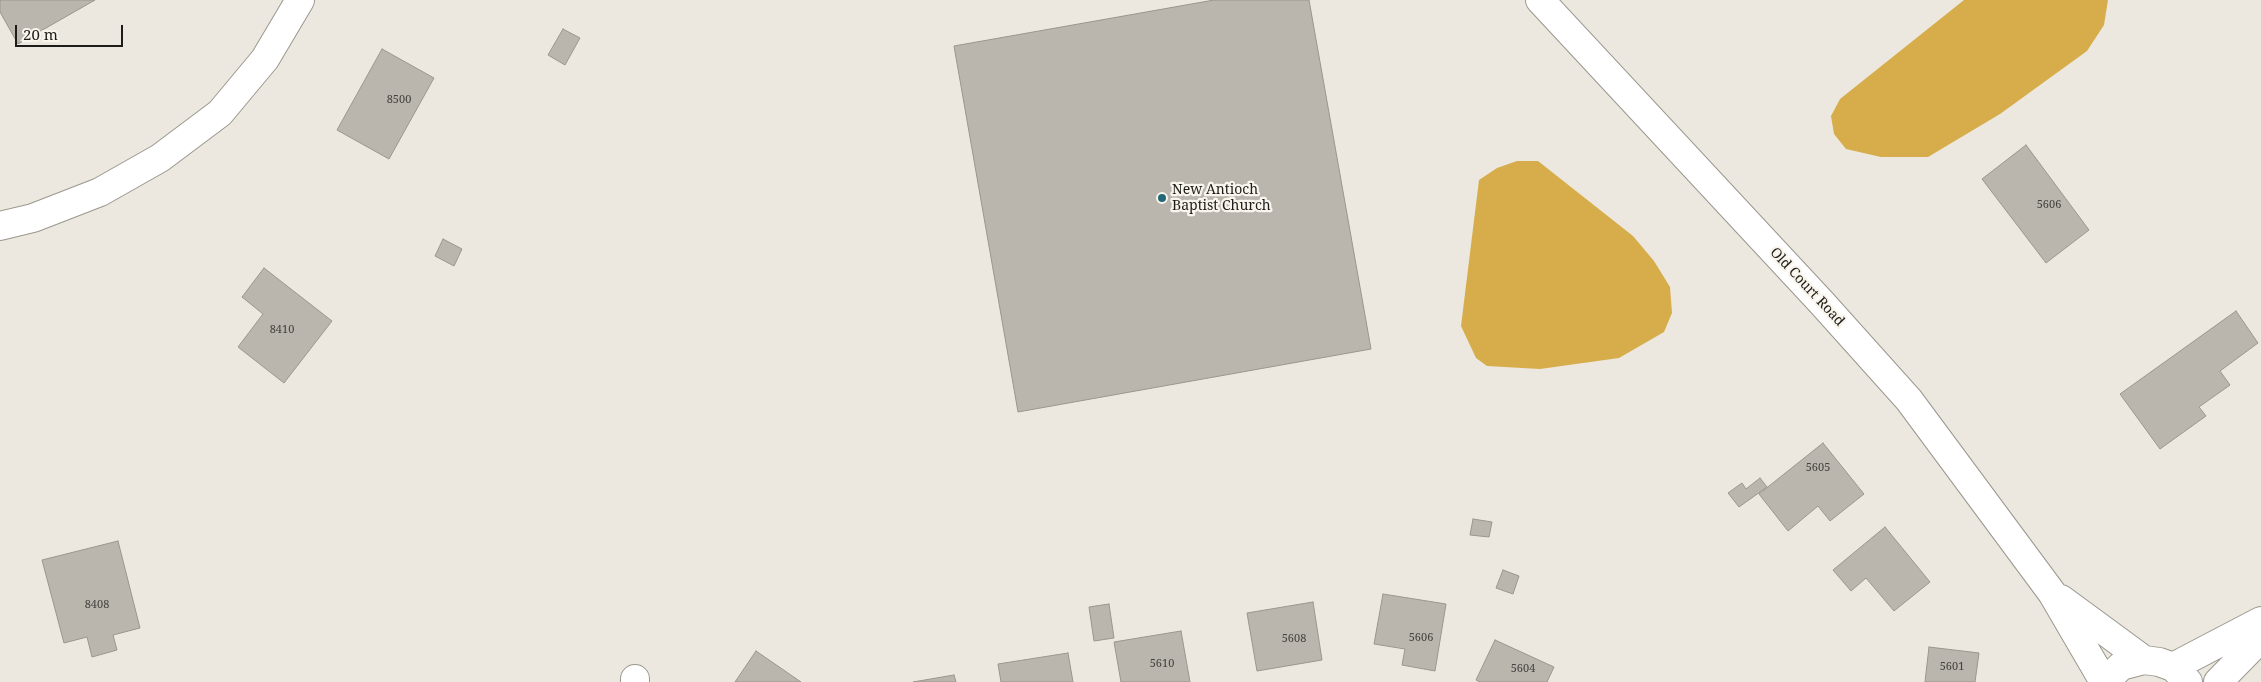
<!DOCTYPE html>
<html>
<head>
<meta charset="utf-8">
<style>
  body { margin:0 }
  #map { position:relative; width:2261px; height:682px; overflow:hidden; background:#ece8df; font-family:"Noto Serif",serif }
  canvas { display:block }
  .scale { position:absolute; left:15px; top:25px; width:108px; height:22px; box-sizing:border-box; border:2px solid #1d1c19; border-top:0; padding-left:6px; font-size:15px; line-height:18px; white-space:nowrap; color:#1d1c19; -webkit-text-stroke:4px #f9f5ec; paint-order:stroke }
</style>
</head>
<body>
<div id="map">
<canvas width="2261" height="682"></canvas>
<div class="scale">20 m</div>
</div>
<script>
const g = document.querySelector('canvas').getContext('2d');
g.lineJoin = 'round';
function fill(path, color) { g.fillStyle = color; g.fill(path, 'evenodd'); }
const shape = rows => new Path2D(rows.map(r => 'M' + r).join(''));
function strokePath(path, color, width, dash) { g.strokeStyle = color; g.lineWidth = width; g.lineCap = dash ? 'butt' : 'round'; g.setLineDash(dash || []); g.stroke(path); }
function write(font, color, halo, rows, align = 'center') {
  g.font = font + ' "Noto Serif",serif'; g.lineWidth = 4.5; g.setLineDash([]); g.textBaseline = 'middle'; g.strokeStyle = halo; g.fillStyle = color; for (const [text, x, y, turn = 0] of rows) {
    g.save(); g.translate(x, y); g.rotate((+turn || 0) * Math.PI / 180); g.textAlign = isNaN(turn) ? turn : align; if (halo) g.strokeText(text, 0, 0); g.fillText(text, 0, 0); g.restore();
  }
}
fill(shape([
  [1964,0,2108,0,2104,25,2087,51,2000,114,1928,157,1881,157,1846,149,1834,134,1831,116,1840,99],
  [1517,161,1538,161,1633,236,1654,261,1670,287,1672,313,1664,332,1619,358,1540,369,1487,366,1476,358,1461,326,1479,180,1497,168]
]), '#d6ad4a');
const building = shape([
  [0,0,95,0,18,44,0,12,0,0],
  [1214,0,1309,0,1371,349,1018,412,954,46,1214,0],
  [563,29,580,38,565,65,548,55,563,29],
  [382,49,434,78,389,159,337,130,382,49],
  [2026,145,2089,230,2046,263,1982,179,2026,145],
  [443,239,462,249,454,266,435,256,443,239],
  [264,268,332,321,284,383,238,347,263,314,242,297,264,268],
  [2236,311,2258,343,2220,371,2230,385,2199,407,2206,416,2160,449,2120,394,2236,311],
  [1823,443,1864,494,1830,521,1818,506,1788,531,1759,494,1823,443],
  [1760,478,1767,487,1739,507,1728,493,1742,483,1746,489,1760,478],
  [1473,519,1492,522,1489,537,1470,535,1473,519],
  [1885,527,1930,582,1894,611,1866,578,1851,591,1833,570,1885,527],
  [118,541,140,628,113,635,117,650,92,657,87,637,64,643,42,560,118,541],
  [1503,570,1519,576,1513,594,1496,588,1503,570],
  [1383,594,1446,604,1435,671,1402,665,1405,649,1374,644,1383,594],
  [1313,602,1322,660,1257,671,1247,613,1313,602],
  [1109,604,1114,638,1094,641,1089,607,1109,604],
  [1181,631,1190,682,1121,682,1114,642,1181,631],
  [1495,640,1554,667,1547,682,1480,682,1476,680,1495,640],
  [1929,647,1979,653,1975,682,1925,682,1929,647],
  [756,651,801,682,735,682,756,651],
  [1068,653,1073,682,1001,682,998,664,1068,653],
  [954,675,956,682,913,682,954,675]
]);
fill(building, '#bab6ae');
strokePath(building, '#9a968e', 1);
const minor = shape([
  [0,226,33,218,100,192,160,158,220,113,265,59,300,0],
  [635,679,635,682]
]);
const tertiary = shape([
  [2173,667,2261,621],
  [2218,682,2261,638]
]);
const secondary = shape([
  [1540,0,1822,303,1909,400,2052,593,2104,682],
  [2061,599,2144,660],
  [2105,682,2121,666,2144,660,2159,662,2173,667,2188,682]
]);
strokePath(minor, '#9a978e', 30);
strokePath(tertiary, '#9a978e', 30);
strokePath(secondary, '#9a978e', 30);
strokePath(minor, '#fff', 28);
strokePath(tertiary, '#fff', 28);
strokePath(secondary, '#fff', 28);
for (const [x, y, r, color] of [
  [1162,198,5,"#236779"]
]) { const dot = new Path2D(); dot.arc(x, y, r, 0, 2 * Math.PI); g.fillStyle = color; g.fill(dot); strokePath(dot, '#f9f5ec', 2); }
write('11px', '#44423e', null, [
  ["8500",399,100],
  ["5606",2049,205],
  ["8410",282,330],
  ["5605",1818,468],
  ["8408",97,605],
  ["5606",1421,638],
  ["5608",1294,639],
  ["5610",1162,664],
  ["5601",1952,667],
  ["5604",1523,669]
]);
write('14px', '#1d1c19', '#f9f5ec', [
  ["New Antioch",1172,190],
  ["Baptist Church",1172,206]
], 'left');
write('14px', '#1d1c19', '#f9f5ec', [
  ["Old Court Road",1807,287,47]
]);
</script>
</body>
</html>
